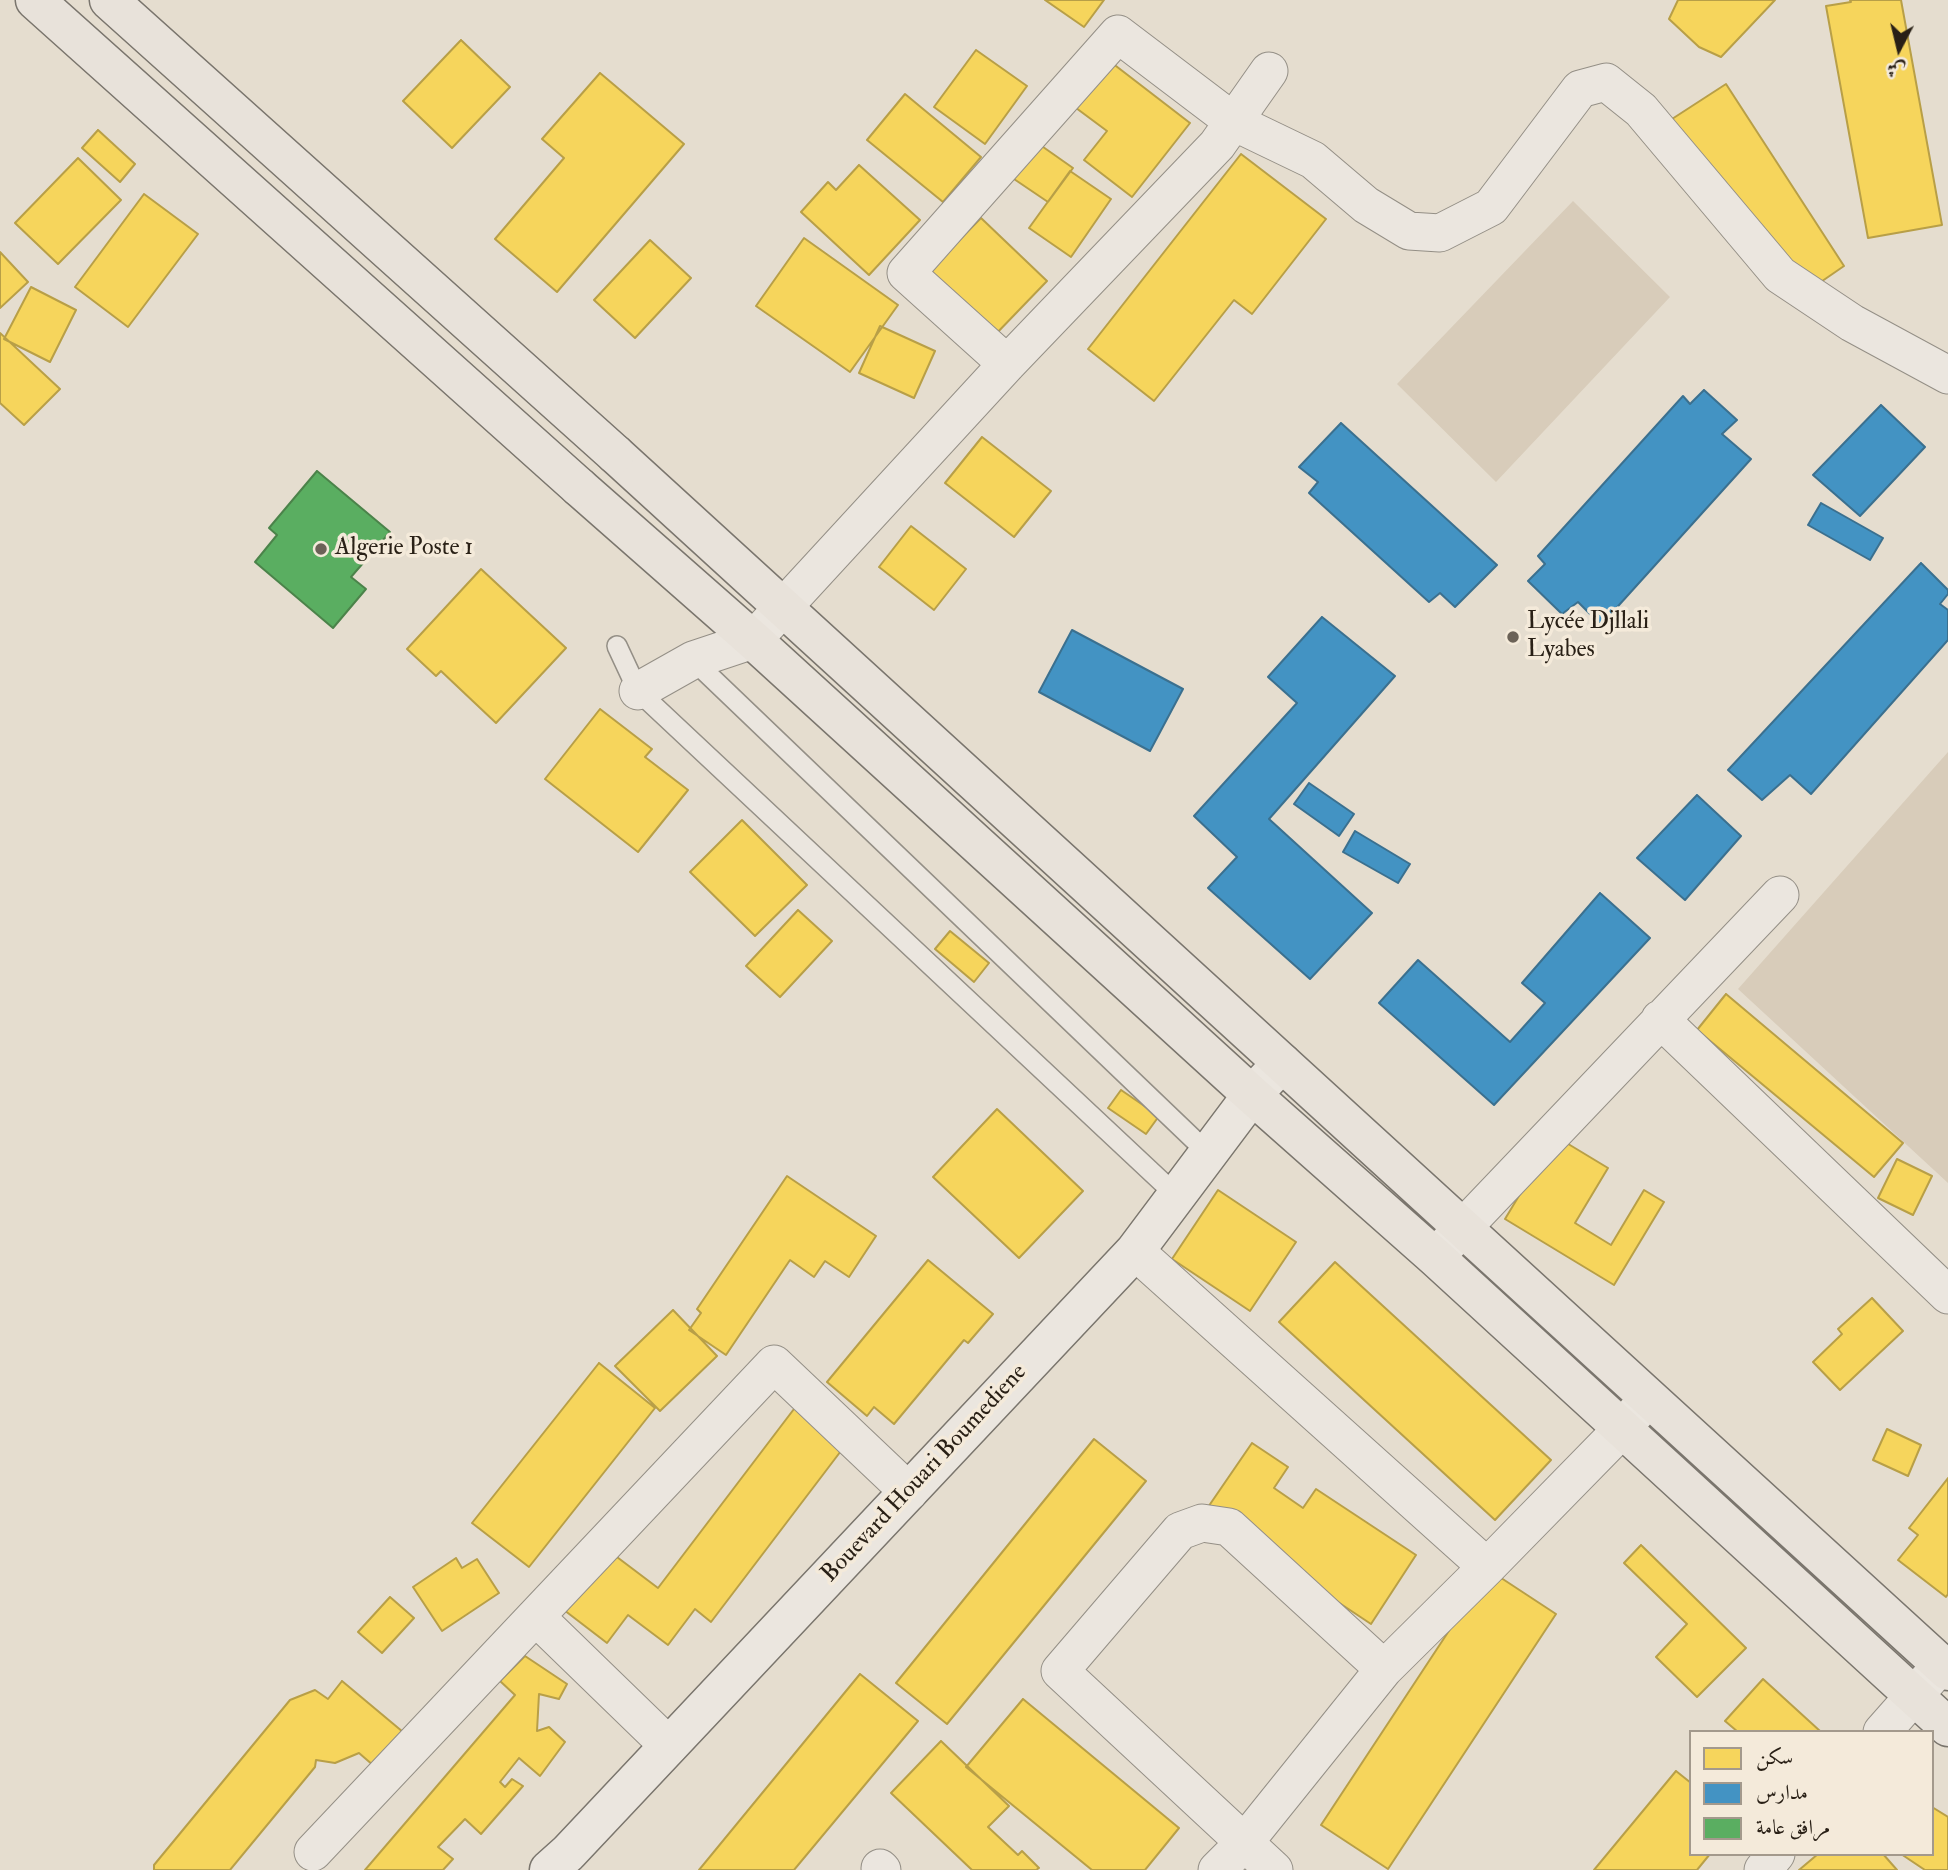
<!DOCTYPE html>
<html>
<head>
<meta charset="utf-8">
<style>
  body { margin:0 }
  #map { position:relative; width:1948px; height:1870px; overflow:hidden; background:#e5ddcf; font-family:"IM FELL Double Pica",Amiri,serif }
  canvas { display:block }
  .legend { position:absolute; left:1689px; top:1730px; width:245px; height:126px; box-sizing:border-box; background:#f4eada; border:2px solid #a3998c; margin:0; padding:9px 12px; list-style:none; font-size:21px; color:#292016 }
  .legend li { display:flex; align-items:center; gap:14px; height:35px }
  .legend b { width:35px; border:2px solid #a3998c }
  .north { position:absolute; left:1864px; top:14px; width:70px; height:70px; -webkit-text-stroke:5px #f4eada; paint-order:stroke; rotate:187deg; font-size:19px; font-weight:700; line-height:28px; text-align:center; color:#292016 }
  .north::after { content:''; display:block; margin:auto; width:24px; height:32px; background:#292016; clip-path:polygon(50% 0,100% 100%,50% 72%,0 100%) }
</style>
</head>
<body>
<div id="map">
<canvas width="1948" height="1870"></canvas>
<ul class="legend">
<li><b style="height:19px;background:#f6d55c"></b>سكن</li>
<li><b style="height:19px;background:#4393c3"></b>مدارس</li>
<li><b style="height:19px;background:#5aae61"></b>مرافق عامة</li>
</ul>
<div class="north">ش</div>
</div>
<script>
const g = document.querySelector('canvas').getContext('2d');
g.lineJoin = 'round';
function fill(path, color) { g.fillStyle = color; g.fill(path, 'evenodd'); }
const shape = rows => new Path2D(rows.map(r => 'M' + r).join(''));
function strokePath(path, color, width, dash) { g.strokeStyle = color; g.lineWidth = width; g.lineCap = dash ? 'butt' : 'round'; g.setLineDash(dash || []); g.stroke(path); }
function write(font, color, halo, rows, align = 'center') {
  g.font = font + ' "IM FELL Double Pica",serif'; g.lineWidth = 7; g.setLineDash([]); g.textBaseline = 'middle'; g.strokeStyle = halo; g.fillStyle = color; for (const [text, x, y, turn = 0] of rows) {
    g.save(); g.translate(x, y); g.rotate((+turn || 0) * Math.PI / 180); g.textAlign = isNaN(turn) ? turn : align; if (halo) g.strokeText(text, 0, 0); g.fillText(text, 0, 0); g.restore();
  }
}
fill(shape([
  [1573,201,1670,297,1496,482,1397,384],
  [1948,752,1948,1183,1738,989]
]), '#d8ccba');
const homes = shape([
  [1045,0,1104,0,1084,27,1045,0],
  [1678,0,1775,0,1721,57,1699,47,1669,19,1678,0],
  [1850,0,1901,0,1942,225,1868,238,1826,6,1851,2,1850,0],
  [461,40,510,87,452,148,403,101,461,40],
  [976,50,1027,86,985,144,934,107,976,50],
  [1103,56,1190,123,1132,197,1084,160,1107,131,1068,102,1103,56],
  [600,73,684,144,557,292,495,239,564,158,542,139,600,73],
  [1726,84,1844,266,1815,286,1804,269,1779,284,1672,119,1726,84],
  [905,94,981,157,943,202,867,140,905,94],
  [98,130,135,164,120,182,82,148,98,130],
  [1036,142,1073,168,1048,202,1011,177,1036,142],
  [1241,154,1326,219,1252,314,1234,300,1154,401,1088,349,1241,154],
  [78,158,121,200,58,264,15,223,78,158],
  [859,165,920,220,869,275,801,212,828,182,836,190,859,165],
  [1070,171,1111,199,1071,257,1029,228,1070,171],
  [144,194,198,234,128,327,75,287,144,194],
  [981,218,1047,281,993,337,927,273,981,218],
  [804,238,898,305,850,372,756,306,804,238],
  [650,240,691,278,635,338,594,300,650,240],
  [0,252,28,282,0,308,0,252],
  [31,287,76,310,50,362,4,339,31,287],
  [880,326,935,351,914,398,859,373,880,326],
  [0,333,60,389,24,425,0,403,0,333],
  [982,437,1051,491,1014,537,945,483,982,437],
  [911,526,966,569,934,610,879,567,911,526],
  [481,569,566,648,496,723,441,671,436,676,407,649,481,569],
  [600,709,652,749,645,757,688,790,638,852,545,779,600,709],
  [742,820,807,885,755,936,690,872,742,820],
  [798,910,832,941,780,997,746,966,798,910],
  [950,931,989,963,974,982,935,949,950,931],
  [1726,994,1903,1143,1874,1177,1697,1030,1726,994],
  [1121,1090,1159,1116,1146,1134,1108,1108,1121,1090],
  [997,1109,1083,1191,1019,1258,933,1177,997,1109],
  [1555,1136,1608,1168,1575,1223,1611,1245,1644,1190,1664,1202,1614,1285,1505,1219,1555,1136],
  [1897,1159,1932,1176,1913,1215,1878,1198,1897,1159],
  [787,1176,876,1236,849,1277,825,1261,814,1277,790,1260,726,1355,689,1330,701,1313,697,1309,787,1176],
  [1218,1190,1296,1242,1250,1311,1172,1259,1218,1190],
  [928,1260,993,1314,968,1343,964,1340,894,1424,874,1407,867,1416,827,1382,928,1260],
  [1335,1262,1551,1460,1495,1520,1279,1322,1335,1262],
  [1872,1298,1903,1331,1840,1390,1813,1362,1842,1334,1838,1329,1872,1298],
  [673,1310,717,1356,660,1411,615,1366,673,1310],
  [599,1363,655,1408,529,1567,472,1523,599,1363],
  [797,1405,847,1443,711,1622,695,1609,668,1645,628,1615,607,1643,564,1610,609,1551,658,1588,797,1405],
  [1887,1429,1921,1445,1908,1476,1873,1460,1887,1429],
  [1094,1439,1146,1481,947,1724,896,1683,1094,1439],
  [1252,1443,1288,1467,1274,1488,1303,1508,1316,1489,1416,1555,1371,1624,1204,1513,1252,1443],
  [1948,1478,1948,1594,1946,1597,1898,1560,1918,1535,1909,1528,1948,1478],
  [1641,1545,1746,1648,1697,1697,1656,1657,1687,1624,1624,1563,1641,1545],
  [456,1558,462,1568,477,1559,499,1593,442,1631,413,1587,456,1558],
  [1489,1570,1556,1614,1388,1869,1321,1825,1489,1570],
  [390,1597,414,1618,382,1653,358,1632,390,1597],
  [525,1656,567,1684,559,1699,539,1694,537,1731,549,1727,565,1742,540,1776,519,1758,500,1782,505,1787,512,1779,523,1786,481,1834,465,1819,438,1847,453,1859,443,1870,365,1870,515,1695,500,1681,525,1656],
  [860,1674,918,1721,794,1870,699,1870,860,1674],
  [1763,1679,1820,1731,1819,1732,1738,1732,1725,1721,1763,1679],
  [342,1681,403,1732,374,1766,359,1753,335,1763,316,1760,315,1767,230,1870,154,1870,154,1865,290,1700,315,1690,328,1699,342,1681],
  [1023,1699,1179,1828,1145,1870,1092,1870,966,1767,1023,1699],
  [941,1741,1009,1806,988,1827,1018,1855,1022,1851,1039,1868,1036,1870,972,1870,891,1793,941,1741],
  [1676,1771,1691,1783,1691,1854,1710,1854,1697,1870,1594,1870,1676,1771],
  [1932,1807,1948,1817,1948,1870,1925,1870,1901,1854,1932,1854,1932,1807],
  [1818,1854,1883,1854,1897,1870,1799,1870,1818,1854]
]);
fill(homes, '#f6d55c');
strokePath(homes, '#b89f47', 2);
const schools = shape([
  [1704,390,1737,420,1722,434,1751,459,1601,625,1578,602,1562,614,1528,581,1545,564,1538,556,1683,396,1690,404,1704,390],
  [1881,405,1925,447,1860,516,1813,475,1881,405],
  [1341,423,1497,565,1455,607,1440,593,1429,602,1309,493,1318,482,1299,467,1341,423],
  [1821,503,1883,538,1870,560,1808,525,1821,503],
  [1921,563,1948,590,1948,594,1940,604,1948,610,1948,640,1811,794,1790,775,1762,800,1728,770,1921,563],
  [1322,617,1395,676,1269,819,1372,913,1310,979,1208,888,1237,857,1194,816,1297,703,1268,677,1322,617],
  [1072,630,1183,689,1150,751,1039,692,1072,630],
  [1309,783,1354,814,1339,836,1294,804,1309,783],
  [1697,795,1741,836,1685,900,1637,858,1697,795],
  [1355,831,1410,864,1398,883,1343,852,1355,831],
  [1600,893,1650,938,1494,1105,1379,1003,1418,960,1510,1042,1545,1003,1522,983,1600,893]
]);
fill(schools, '#4393c3');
strokePath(schools, '#3b708f', 2);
const public = shape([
  [317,471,390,532,351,577,366,589,333,628,255,562,277,535,269,528,317,471]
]);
fill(public, '#5aae61');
strokePath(public, '#4b834a', 2);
const lane = shape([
  [617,646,638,691,1177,1196],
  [693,660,1209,1154]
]);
const street = shape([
  [1007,364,906,273,1118,34,1234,122,1313,160,1366,205,1409,231,1440,233,1491,207,1580,89,1606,82,1641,110,1780,275,1852,323,1948,375],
  [638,691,693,660,753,640,1007,364,1217,145,1269,71],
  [1660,1019,1948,1295],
  [1135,1251,1487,1567],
  [1435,1257,1780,895],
  [536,1617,669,1746],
  [1882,1732,1935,1672],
  [313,1852,774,1364,909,1492],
  [880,1868,882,1870],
  [1217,1870,1244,1843,1384,1669,1487,1567,1623,1428,1648,1398],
  [1274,1870,1060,1671,1180,1531,1202,1523,1229,1527,1384,1669],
  [1763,1870,1776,1854]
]);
const secondary = shape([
  [549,1870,568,1853,1135,1251,1252,1095,1282,1063]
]);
const primary = shape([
  [615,454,1948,1671],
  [579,487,753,640,1252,1095,1435,1257,1948,1727]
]);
const highway = shape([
  [35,0,579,487],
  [109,0,615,454]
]);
strokePath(lane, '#948f86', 22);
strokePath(street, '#948f86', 39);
strokePath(secondary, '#7a756d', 41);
strokePath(primary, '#7a756d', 41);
strokePath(highway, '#7a756d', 41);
strokePath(lane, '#ebe6df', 19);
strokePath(street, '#ebe6df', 37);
strokePath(secondary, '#ebe6df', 38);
strokePath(primary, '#e8e2da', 38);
strokePath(highway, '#e8e2da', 38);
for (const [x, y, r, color] of [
  [321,549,7,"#6b6257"],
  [1513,637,7,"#6b6257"]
]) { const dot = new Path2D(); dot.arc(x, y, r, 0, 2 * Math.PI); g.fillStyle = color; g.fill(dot); strokePath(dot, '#f4eada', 2.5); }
write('24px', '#292016', '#f4eada', [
  ["Algerie Poste 1",335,549],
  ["Lycée Djllali",1527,623],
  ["Lyabes",1527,651]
], 'left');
write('24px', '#292016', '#f4eada', [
  ["Bouevard Houari Boumediene",925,1474,-47]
]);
</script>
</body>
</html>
